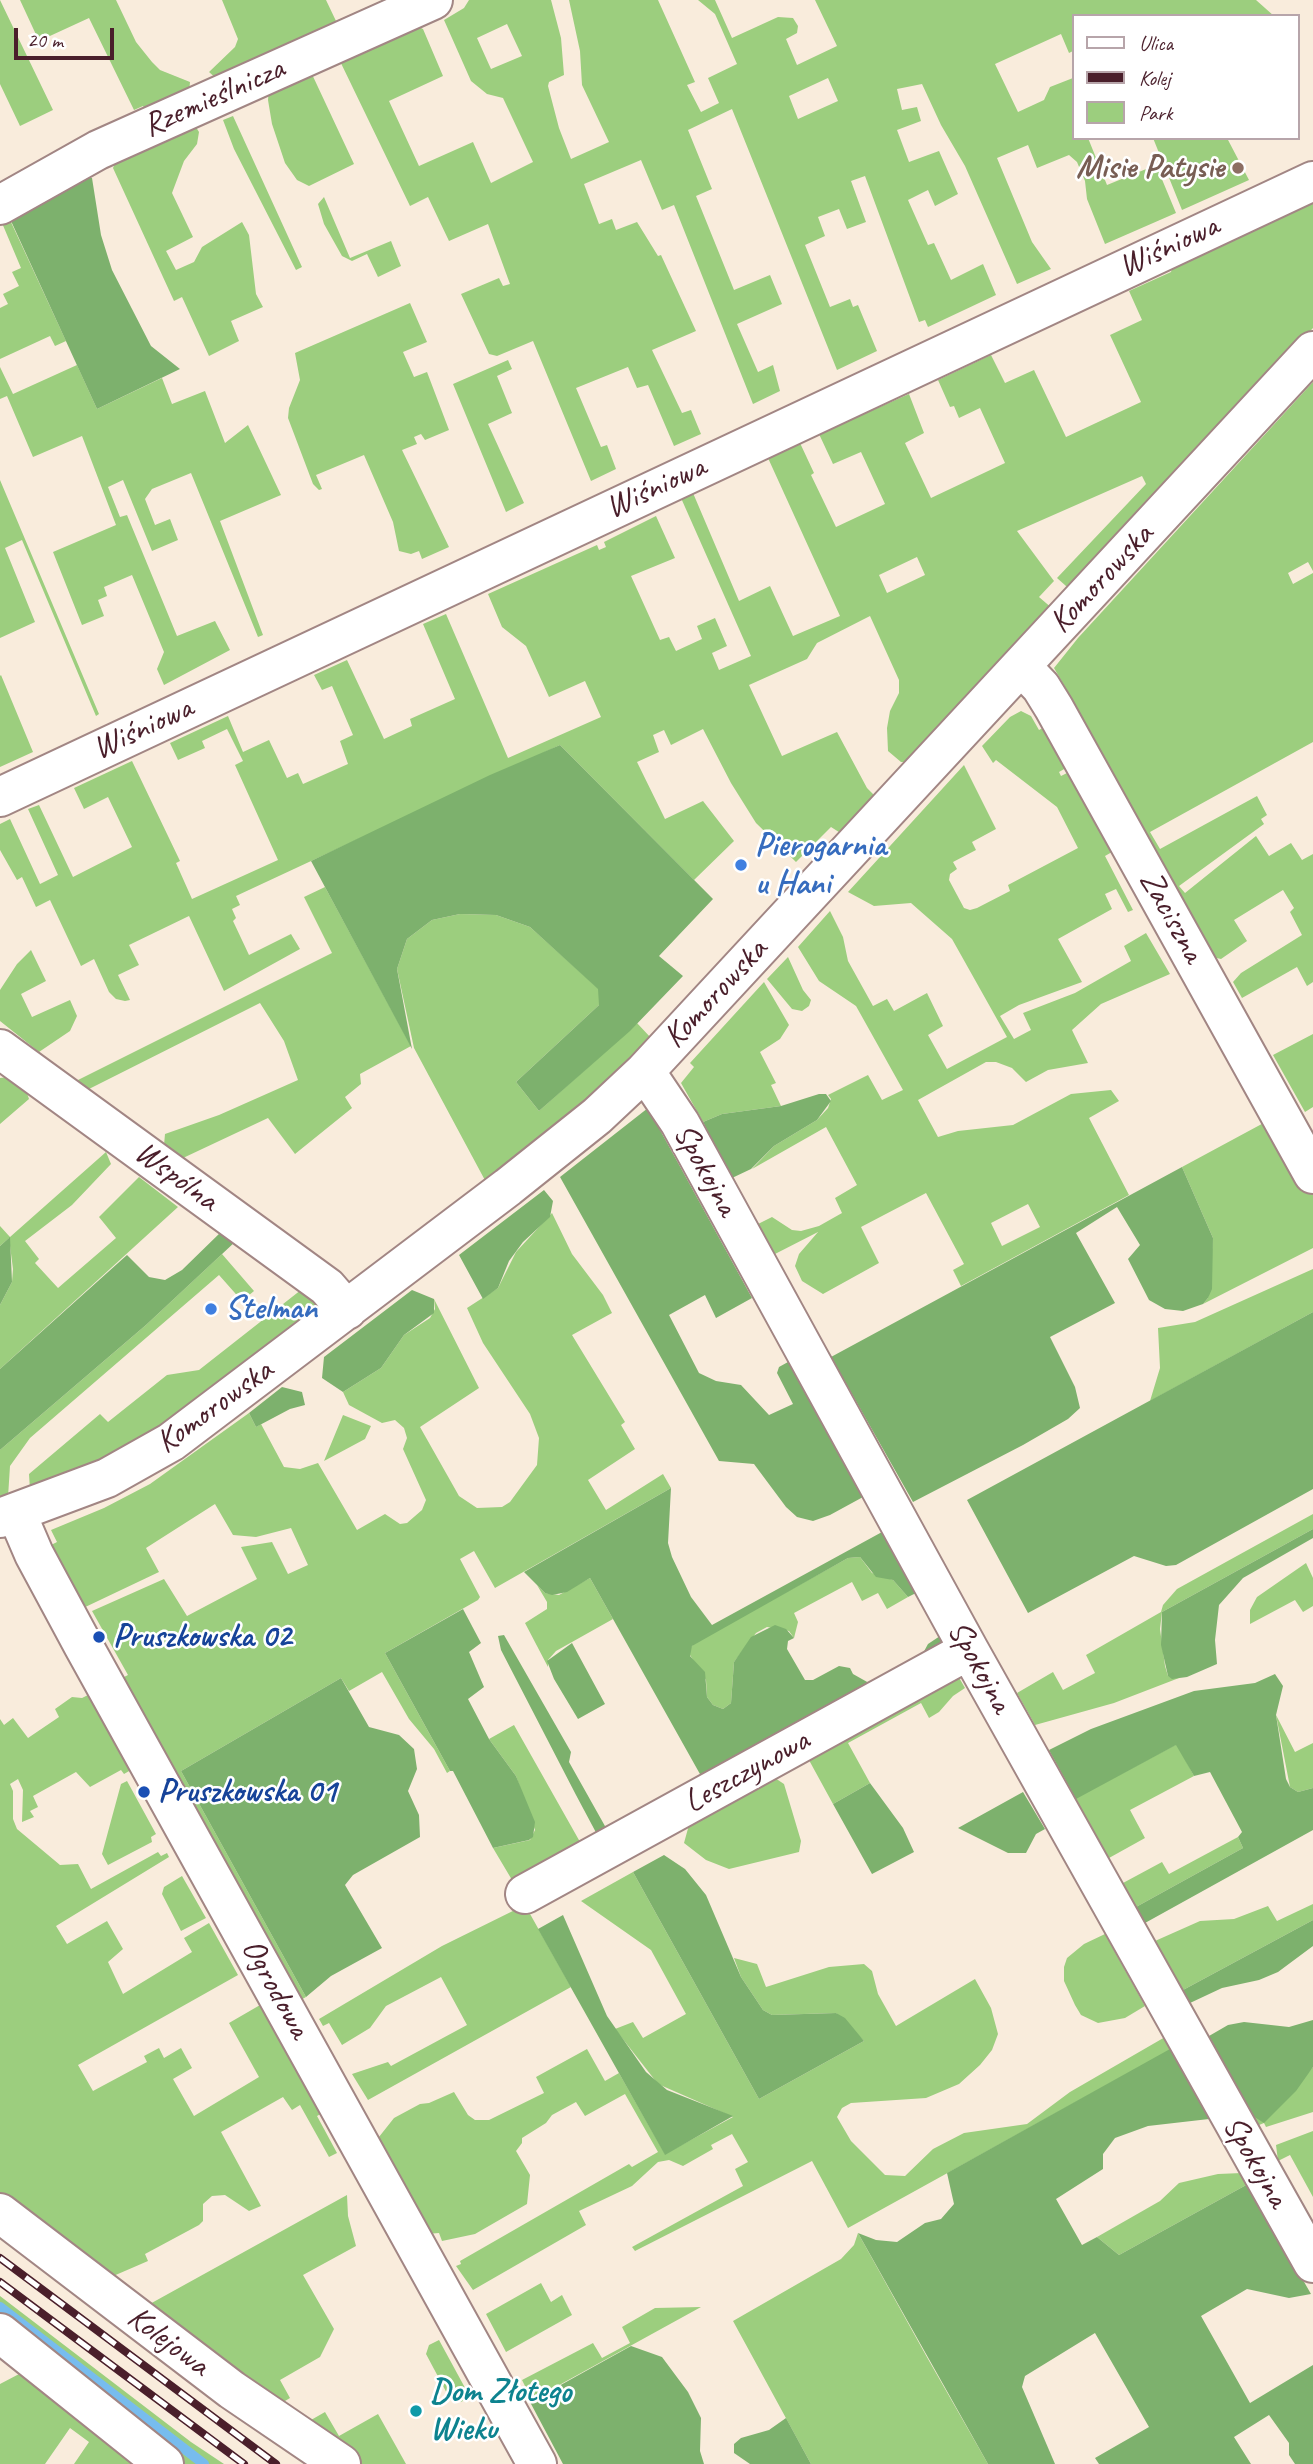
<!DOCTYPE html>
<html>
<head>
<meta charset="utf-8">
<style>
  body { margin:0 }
  #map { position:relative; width:1313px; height:2464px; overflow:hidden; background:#f9ecdc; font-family:Caveat,sans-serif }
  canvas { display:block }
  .legend { position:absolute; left:1072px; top:14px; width:228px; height:126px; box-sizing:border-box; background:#fff; border:2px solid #b7a5aa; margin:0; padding:9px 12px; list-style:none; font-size:21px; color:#4a1f2b }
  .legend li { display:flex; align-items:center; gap:14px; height:35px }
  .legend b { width:35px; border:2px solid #b7a5aa }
  .scale { position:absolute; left:14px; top:28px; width:100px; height:32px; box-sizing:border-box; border:4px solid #4a1f2b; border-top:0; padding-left:9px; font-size:21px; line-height:24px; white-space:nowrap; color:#4a1f2b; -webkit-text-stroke:5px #fff; paint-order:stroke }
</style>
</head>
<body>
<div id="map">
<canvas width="1313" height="2464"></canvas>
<ul class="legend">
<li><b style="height:9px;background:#fff"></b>Ulica</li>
<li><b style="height:9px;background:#4a1f2b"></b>Kolej</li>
<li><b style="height:19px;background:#9cce7e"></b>Park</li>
</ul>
<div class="scale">20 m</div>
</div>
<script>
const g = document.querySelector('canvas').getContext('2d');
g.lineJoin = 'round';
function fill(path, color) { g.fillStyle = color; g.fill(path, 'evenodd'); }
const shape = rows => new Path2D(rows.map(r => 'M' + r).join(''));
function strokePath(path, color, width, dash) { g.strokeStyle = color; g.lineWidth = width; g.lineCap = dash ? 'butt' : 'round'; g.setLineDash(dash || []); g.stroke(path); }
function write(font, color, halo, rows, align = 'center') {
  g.font = font + ' Caveat,sans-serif'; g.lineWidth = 5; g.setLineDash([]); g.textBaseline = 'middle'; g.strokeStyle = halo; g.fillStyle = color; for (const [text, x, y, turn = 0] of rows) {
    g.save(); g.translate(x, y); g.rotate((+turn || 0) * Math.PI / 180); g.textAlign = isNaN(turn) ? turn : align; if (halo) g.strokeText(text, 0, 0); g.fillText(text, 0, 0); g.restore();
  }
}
fill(shape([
  [0,0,53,110,20,126,0,84],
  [20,0,116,0,136,42,152,62,160,70,190,82,189,93,147,112,143,106,134,110,89,18,39,41],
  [222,0,326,0,336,21,383,0,404,0,218,80,209,72,235,47,238,39],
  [469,0,551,0,561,38,564,75,549,82,548,86,559,128,571,159,609,142,582,85,580,51,569,0,658,0,695,82,687,85,701,112,719,103,708,78,737,64,715,14,698,0,715,0,732,38,778,17,793,18,798,26,797,33,786,39,797,65,837,46,815,0,1256,0,1274,16,1073,16,1073,51,1069,53,1061,34,995,64,1018,112,1044,100,1050,87,1073,78,1073,138,1088,138,1107,185,1156,165,1176,213,1105,244,1087,199,1085,181,1077,162,1069,155,1037,168,1028,145,997,158,1032,242,1051,269,1017,284,965,166,941,125,922,84,897,89,902,110,917,107,921,121,897,130,909,162,939,151,958,194,935,206,928,190,908,200,928,245,934,243,951,280,983,264,996,295,928,327,925,320,919,322,865,176,851,181,866,222,847,229,839,209,818,217,825,236,805,245,830,307,850,299,853,307,858,305,877,351,837,370,732,109,688,130,712,189,696,196,734,290,770,275,782,304,737,324,758,372,773,365,780,391,753,404,674,205,662,210,641,160,584,184,599,224,612,219,616,230,637,222,658,256,661,255,696,331,652,350,682,413,691,410,701,434,674,446,648,385,637,388,628,367,576,388,601,447,607,445,616,469,591,481,533,341,497,356,489,354,461,294,499,278,503,286,510,284,488,224,449,241,428,197,410,206,338,57,411,23,423,29,443,76,389,101,419,166,473,142,491,183,533,162,503,98,487,94,471,81,444,20,464,8],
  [507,24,522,56,491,69,477,38],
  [828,78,838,101,798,119,789,96],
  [310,70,354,164,309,186,297,180,285,163,272,124,268,100,269,89],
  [233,116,302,267,296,270,234,149,223,120],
  [194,124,199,132,197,144,184,161,172,193,193,237,166,251,176,270,194,262,202,247,242,222,249,235,256,294,263,307,231,321,239,341,209,356,182,297,174,301,113,168,117,159],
  [1153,138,1227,138,1249,180,1182,210],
  [324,197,350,258,391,241,401,266,378,277,367,254,352,261,342,256,324,224,318,204],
  [1313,197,1313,328,1074,586,1066,586,1057,578,1146,484,1142,476,1017,531,1054,581,1039,597,1053,609,909,762,901,762,888,751,887,728,890,711,899,693,899,680,870,616,817,643,807,659,749,685,782,756,837,732,867,788,876,797,842,834,831,827,796,862,756,823,731,783,703,729,671,745,664,730,653,735,659,752,637,762,665,819,703,801,734,841,694,880,560,745,236,896,240,905,232,909,236,918,233,921,249,955,291,934,300,949,224,991,189,916,129,945,139,965,118,975,130,1000,125,1001,116,999,109,992,94,959,81,966,50,900,36,907,22,877,17,880,0,850,0,824,10,819,40,884,58,875,28,809,39,805,73,877,132,847,108,797,84,809,74,788,132,761,180,861,176,863,192,899,278,860,235,765,243,761,227,729,202,741,205,748,178,760,170,743,228,716,243,752,269,740,287,778,298,773,303,784,348,764,340,741,353,735,332,686,322,690,314,675,347,660,384,739,412,726,410,719,455,699,423,624,446,614,508,758,601,717,585,681,549,697,526,646,502,627,488,594,597,545,599,550,606,547,604,542,656,516,675,558,631,576,660,640,669,637,676,651,702,639,697,626,715,618,727,646,712,653,719,670,751,656,681,498,693,493,739,601,770,586,793,636,840,616,768,458,800,443,814,473,811,475,836,527,885,504,861,452,833,464,819,434,909,394,924,433,905,443,931,498,1005,463,980,408,959,418,954,406,950,407,938,380,991,355,1005,383,1034,370,1066,437,1141,402,1110,335,1142,320,1129,291,1171,272,1174,261],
  [917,557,925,575,887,593,879,575],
  [10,220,66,341,55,346,50,336,0,359,0,308,8,304,3,294,19,286,12,272,21,268,2,223],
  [410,303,427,342,403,352,414,377,427,372,449,430,425,440,421,434,414,437,417,444,402,450,449,547,422,559,419,551,411,554,399,551,393,522,364,455,316,475,322,489,319,490,313,484,288,418,289,408,300,380,295,353],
  [508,360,512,369,497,376,512,413,488,424,524,503,506,512,453,384],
  [77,365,97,409,162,378,172,404,205,391,225,443,248,425,281,495,220,521,263,635,258,637,191,473,152,489,145,499,155,525,170,519,178,540,152,551,123,480,108,487,120,517,127,515,177,636,215,621,230,650,164,685,157,669,164,652,132,575,104,587,107,596,98,600,104,616,82,625,53,552,116,525,82,436,33,457,7,396,0,399,0,367,13,394],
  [1313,382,1313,571,1308,562,1288,573,1293,584,1313,573,1313,742,1150,832,1160,849,1257,796,1267,815,1261,819,1264,824,1179,886,1185,893,1256,836,1269,856,1291,843,1302,860,1313,854,1313,982,1307,986,1297,967,1242,998,1233,982,1241,973,1302,935,1290,912,1294,908,1283,890,1234,920,1247,941,1221,959,1212,957,1069,711,1076,706,1054,668,1078,638],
  [0,480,99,714,96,716,22,540,5,548,35,622,0,638],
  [1,675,33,752,0,767,0,676],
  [1021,711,1031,716,1039,730,1050,724,1073,764,1059,772,1061,776,1075,769,1119,848,1105,856,1133,910,1128,912,1116,889,1105,894,1112,909,1058,939,1082,982,1019,1005,1000,1016,1014,1039,1031,1030,1023,1013,1075,993,1131,961,1124,946,1146,933,1170,974,1101,1004,1072,1030,1088,1063,1048,1070,1026,1082,1012,1068,996,1062,986,1062,918,1100,938,1137,958,1131,1013,1125,1071,1094,1111,1090,1119,1101,1089,1118,1129,1195,961,1286,953,1270,964,1264,926,1193,861,1227,879,1263,823,1294,802,1281,795,1266,799,1254,818,1232,775,1254,758,1224,772,1217,792,1230,801,1231,819,1226,842,1213,835,1198,857,1185,826,1127,752,1169,774,1146,817,1120,828,1108,831,1099,828,1095,868,1075,882,1100,903,1090,856,1006,819,981,798,947,830,911,843,937,848,961,873,1006,887,999,894,1011,927,993,943,1026,928,1035,947,1069,1007,1037,952,939,911,903,874,906,848,892,964,765,996,829,972,842,976,850,953,862,957,869,950,874,949,880,964,908,970,910,977,908,1010,891,1008,885,1078,848,1057,807,996,760,993,763,982,746,1010,717],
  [1028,1204,1040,1227,1002,1246,991,1223],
  [325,887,411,1046,360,1074,361,1084,345,1097,352,1108,295,1154,268,1118,183,1158,164,1145,165,1134,219,1115,298,1080,284,1041,260,1003,87,1090,76,1081,332,953,304,897],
  [460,914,496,915,530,927,599,989,599,1005,516,1082,539,1111,637,1023,651,1038,615,1076,487,1184,414,1048,397,969,407,939,432,920],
  [31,950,46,981,21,994,32,1017,70,1000,77,1016,70,1031,39,1052,0,1021,0,990,17,964],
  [788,957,803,990,811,1000,809,1006,802,1011,792,1009,767,979],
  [764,982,789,1025,780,1039,760,1052,776,1083,771,1085,781,1106,722,1114,703,1122,681,1083,694,1067,690,1063],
  [1313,1034,1313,1107,1305,1112,1273,1055],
  [8,1077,27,1093,29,1099,0,1124,0,1078],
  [1271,1119,1313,1195,1313,1248,1203,1304,1208,1298,1213,1238,1182,1167],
  [106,1152,111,1164,72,1205,25,1241,39,1259,35,1263,58,1288,116,1238,99,1217,139,1177,178,1207,0,1369,0,1305,12,1282,13,1269,9,1238,0,1246,0,1226,10,1237],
  [552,1213,572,1254,603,1295,612,1313,572,1335,625,1422,621,1425,635,1449,588,1480,606,1510,663,1474,671,1488,495,1588,474,1551,460,1559,480,1597,478,1600,385,1653,450,1771,447,1773,434,1749,409,1719,382,1672,349,1691,341,1678,181,1771,306,1997,297,2002,118,1680,128,1675,92,1611,164,1579,187,1616,257,1579,241,1547,272,1542,288,1574,308,1565,291,1528,256,1537,233,1535,215,1504,146,1548,159,1572,79,1610,47,1547,57,1542,51,1530,104,1508,150,1484,249,1413,256,1427,261,1424,284,1467,300,1469,318,1463,357,1530,385,1514,400,1524,407,1523,422,1510,426,1500,403,1449,407,1438,404,1428,395,1420,382,1423,349,1405,343,1392,381,1368,404,1335,430,1318,435,1309,434,1299,479,1388,420,1427,459,1496,477,1508,502,1507,510,1502,537,1465,539,1438,530,1414,483,1343,467,1308,498,1288,516,1252],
  [222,1254,254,1291,242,1301,219,1275,30,1438,10,1466,8,1497,0,1500,0,1450,146,1325],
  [1313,1269,1313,1312,1150,1401,1160,1368,1158,1328,1195,1322],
  [306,1286,316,1298,315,1309,173,1420,128,1449,30,1490,29,1474,100,1414,108,1422,167,1375,199,1370],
  [343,1415,371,1426,365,1439,324,1461],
  [1313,1514,1313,1529,1162,1612,1160,1629,1165,1666,1168,1676,1179,1678,1114,1703,1035,1725,1017,1693,1053,1672,1063,1690,1095,1673,1086,1655,1161,1612,1163,1605,1177,1589],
  [860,1557,872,1573,893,1580,908,1597,887,1609,878,1593,862,1601,852,1582,794,1613,798,1622,794,1638,789,1631,767,1627,756,1633,734,1662,731,1703,723,1709,713,1705,707,1697,706,1680,688,1652,694,1643,848,1558],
  [1306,1563,1313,1578,1313,1606,1303,1612,1295,1600,1250,1624,1250,1610,1257,1597],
  [590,1578,613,1619,556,1651,548,1660,548,1667,525,1623,547,1609,547,1602,537,1585,545,1593,559,1595],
  [957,1674,965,1688,953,1696,939,1712,929,1718,921,1703,848,1743,870,1783,833,1804,804,1751],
  [94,1692,136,1767,124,1774,121,1770,90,1787,76,1772,33,1796,38,1807,30,1811,34,1817,22,1822,23,1790,18,1779,10,1784,13,1791,13,1819,17,1829,60,1865,78,1864,91,1889,158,1852,161,1856,167,1853,169,1857,56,1926,67,1944,107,1921,123,1949,108,1962,123,1994,192,1952,184,1938,209,1923,238,1975,78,2065,93,2091,147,2062,144,2056,159,2048,164,2058,181,2048,192,2068,173,2079,194,2116,259,2077,229,2023,267,2001,328,2110,317,2116,337,2153,329,2157,300,2105,292,2110,283,2097,221,2132,261,2206,249,2211,225,2195,212,2196,203,2204,203,2221,199,2225,145,2254,148,2261,111,2277,0,2201,0,1719,4,1725,13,1718,28,1738,59,1717,55,1709,72,1697,82,1698],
  [1276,1715,1295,1752,1313,1743,1313,1788,1298,1792,1290,1787],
  [514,1725,584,1849,515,1885,493,1848,530,1840,535,1830,516,1776,489,1739],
  [1177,1744,1194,1776,1130,1810,1145,1838,1100,1863,1044,1753,1049,1750,1076,1798],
  [766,1772,784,1784,801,1841,799,1852,729,1869,706,1860,684,1843,692,1814],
  [127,1781,156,1834,151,1837,152,1842,108,1865,102,1854,121,1784],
  [1238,1837,1243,1848,1136,1907,1123,1883,1162,1862,1169,1874],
  [633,1872,759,2099,864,2041,836,2013,772,2015,763,2010,741,1977,734,1958,757,1964,766,1987,829,1967,864,1964,872,1971,878,1994,896,2026,975,1979,991,2008,998,2034,992,2050,980,2065,959,2084,926,2098,851,2103,842,2108,837,2117,851,2141,885,2175,905,2176,933,2149,964,2133,1027,2124,1070,2092,1172,2033,1217,2114,1209,2119,1170,2050,848,2228,812,2161,635,2251,632,2247,743,2186,735,2169,748,2162,732,2134,711,2145,713,2149,683,2166,669,2160,658,2162,632,2186,579,2211,586,2225,473,2290,456,2266,461,2264,460,2261,629,2164,632,2167,658,2152,625,2094,585,2116,576,2102,552,2115,546,2123,522,2138,522,2143,516,2151,530,2175,527,2204,475,2234,442,2241,439,2233,426,2234,375,2142,394,2118,420,2104,429,2103,454,2092,468,2115,475,2120,489,2120,544,2093,536,2077,587,2049,605,2081,619,2073,665,2154,733,2117,658,2084,615,2029,633,2022,643,2038,686,2014,651,1950,581,1901],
  [182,1876,206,1918,181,1931,162,1894,164,1887],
  [1313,1904,1313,1920,1183,1990,1155,1941,1200,1921,1234,1919,1268,1906,1277,1921],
  [525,1905,571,1987,368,2100,352,2074,388,2062,391,2066,467,2025,441,1977,386,2006,370,2028,342,2045,329,2023,323,2026,319,2019,442,1946],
  [1105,1934,1145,2006,1125,2018,1098,2023,1081,2015,1075,2005,1064,1981,1064,1967,1067,1958,1084,1944],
  [1209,2036,1253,2116,1273,2113,1313,2067,1313,2112,1266,2127,1264,2123,1249,2129,1199,2041],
  [1313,2131,1313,2197,1290,2155,1278,2161,1276,2145],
  [1242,2173,1248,2184,1119,2255,1097,2237,1160,2201,1179,2183,1218,2174],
  [347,2195,348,2216,356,2246,303,2275,334,2329,320,2357,280,2380,290,2398,280,2404,279,2409,304,2424,325,2412,339,2436,378,2414,406,2464,357,2464,305,2433,211,2365,153,2313,148,2305],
  [858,2233,928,2359,988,2464,811,2464,733,2321,841,2259,854,2245],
  [541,2283,551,2302,562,2295,572,2315,506,2352,486,2314],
  [0,2296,191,2442,224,2464,182,2464,0,2319],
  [701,2307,532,2400,522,2380,593,2343,602,2358,630,2343,622,2327,655,2308],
  [439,2340,470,2397,461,2402,450,2399,426,2354,429,2345],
  [21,2373,146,2464,74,2464,89,2442,70,2428,45,2464,0,2464,0,2384]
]), '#9cce7e');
fill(shape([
  [82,175,92,178,101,235,112,270,151,346,180,369,97,409,6,210],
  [560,745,713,899,659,956,683,976,630,1031,539,1111,516,1082,599,1005,598,989,530,927,496,915,460,914,432,920,407,939,397,969,412,1049,311,861,490,775],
  [819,1094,826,1094,831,1101,817,1120,774,1146,751,1169,732,1178,703,1122,722,1114,781,1106],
  [648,1108,752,1298,716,1318,705,1295,669,1315,699,1373,716,1381,741,1385,769,1415,793,1404,777,1373,779,1367,788,1362,863,1497,830,1515,813,1521,797,1517,786,1507,754,1464,719,1461,560,1177],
  [1182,1167,1213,1238,1212,1289,1208,1298,1203,1304,1183,1311,1165,1309,1149,1300,1128,1259,1140,1245,1117,1207,1076,1233,1115,1303,1050,1337,1075,1387,1080,1408,1068,1419,1023,1445,913,1502,831,1357],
  [544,1190,553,1201,550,1217,523,1242,509,1261,498,1288,483,1299,459,1255],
  [222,1231,236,1241,146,1325,0,1450,0,1369,127,1255,149,1277,165,1280,182,1270],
  [10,1237,12,1282,0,1305,0,1246],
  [412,1290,434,1299,434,1313,404,1335,381,1368,343,1392,322,1378,324,1357],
  [1313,1312,1313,1489,1176,1565,1166,1566,1134,1556,1028,1613,967,1500],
  [282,1387,302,1392,305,1405,290,1409,256,1427,249,1413],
  [671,1488,668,1543,672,1557,691,1597,712,1625,882,1532,916,1593,908,1597,893,1580,876,1577,860,1557,848,1558,692,1646,690,1656,705,1672,707,1697,713,1705,723,1709,731,1703,734,1662,751,1637,775,1625,786,1629,794,1638,788,1641,787,1649,805,1680,813,1680,839,1666,850,1668,853,1674,869,1683,922,1655,928,1644,940,1636,947,1649,705,1783,590,1578,567,1592,552,1595,545,1593,524,1572],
  [1313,1529,1313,1538,1243,1578,1219,1605,1215,1640,1217,1664,1187,1677,1172,1679,1168,1676,1161,1645,1162,1612],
  [463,1609,481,1643,469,1652,484,1687,468,1699,489,1739,516,1776,535,1822,533,1837,529,1840,493,1848,453,1771,450,1771,385,1653],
  [504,1635,571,1752,569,1762,610,1835,600,1840,576,1795,501,1650,498,1636],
  [572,1643,605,1704,578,1719,554,1679,547,1661],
  [1275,1674,1283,1686,1276,1715,1286,1779,1290,1787,1298,1792,1313,1788,1313,1830,1145,1923,1136,1907,1243,1848,1238,1837,1242,1832,1210,1772,1194,1776,1176,1745,1076,1799,1049,1750,1091,1729,1194,1691,1255,1683],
  [341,1678,369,1727,399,1735,414,1749,417,1769,408,1791,419,1815,420,1837,353,1875,345,1885,382,1948,331,1976,306,1997,181,1771],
  [870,1783,903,1828,914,1852,872,1874,833,1804],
  [1023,1792,1045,1829,1036,1834,1026,1853,1008,1853,958,1828],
  [664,1855,685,1869,706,1895,741,1977,763,2010,772,2015,836,2013,845,2018,864,2041,759,2099,633,1872],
  [563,1915,607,2016,646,2072,667,2090,733,2116,665,2155,538,1929],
  [1313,1920,1313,1946,1278,1972,1259,1980,1222,1988,1190,2003,1183,1990],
  [1313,2020,1313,2067,1296,2091,1264,2123,1253,2116,1209,2036,1228,2025,1244,2022,1289,2027],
  [1170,2049,1209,2119,1148,2126,1115,2138,1103,2154,1103,2169,1056,2199,1082,2245,1097,2237,1119,2255,1248,2184,1311,2294,1289,2298,1247,2289,1201,2316,1250,2403,1313,2365,1313,2464,1295,2464,1289,2455,1289,2443,1269,2415,1234,2437,1251,2464,1099,2464,1095,2458,1149,2427,1095,2333,1025,2376,1022,2387,1055,2464,988,2464,858,2233,876,2240,897,2242,925,2223,941,2219,954,2204,947,2173],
  [631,2346,662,2357,688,2392,701,2418,700,2451,704,2464,563,2464,530,2402],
  [786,2418,811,2464,750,2464,734,2453,734,2444,741,2438,769,2430]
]), '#7db16d');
strokePath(shape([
  [0,2307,204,2464]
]), '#77bcee', 10);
const minor = shape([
  [0,205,98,150,433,0],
  [1021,666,1041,687,1054,708,1313,1174],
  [0,797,1313,181],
  [0,1049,327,1287,347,1310],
  [645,1071,680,1123,969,1650,1313,2263],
  [16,1512,34,1554,83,1645,537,2464],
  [0,1518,107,1478,171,1442,508,1187,597,1116,645,1071,1313,351],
  [525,1894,969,1650],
  [0,2213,232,2390,341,2464],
  [0,2333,164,2464]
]);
strokePath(minor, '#a28684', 42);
strokePath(minor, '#fff', 38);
const rail = shape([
  [0,2258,276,2464],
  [0,2282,244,2464]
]);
strokePath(rail, '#4a1f2b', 8);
strokePath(rail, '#fff', 5, [16]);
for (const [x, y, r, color] of [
  [1238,168,7,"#8d6e63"],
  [741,865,7,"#3f7fe0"],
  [211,1309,7,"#3f7fe0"],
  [99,1637,7,"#1a4fb4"],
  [144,1792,7,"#1a4fb4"],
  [416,2411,7,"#0f9aa8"]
]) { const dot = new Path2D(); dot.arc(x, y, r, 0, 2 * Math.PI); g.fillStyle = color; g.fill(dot); strokePath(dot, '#fff', 2.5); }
write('33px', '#4a1f2b', '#fff', [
  ["Rzemieślnicza",214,98,-24],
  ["Wiśniowa",1169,247,-25],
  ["Wiśniowa",656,488,-25],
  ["Komorowska",1102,579,-47],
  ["Wiśniowa",143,729,-25],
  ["Zaciszna",1171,917,61],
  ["Komorowska",716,994,-47],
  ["Spokojna",705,1170,61],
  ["Wspólna",176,1177,36],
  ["Komorowska",215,1407,-36],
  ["Spokojna",979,1667,61],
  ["Leszczynowa",747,1772,-29],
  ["Ogrodowa",275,1989,61],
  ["Spokojna",1255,2162,60],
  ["Kolejowa",168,2342,37]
]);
write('bold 33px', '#785e54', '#fff', [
  ["Misie Patysie",1224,168]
], 'right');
write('bold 33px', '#366cbe', '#fff', [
  ["Pierogarnia",755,846],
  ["u Hani",755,884],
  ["Stelman",225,1309]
], 'left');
write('bold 33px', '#164399', '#fff', [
  ["Pruszkowska 02",113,1637],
  ["Pruszkowska 01",158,1792]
], 'left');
write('bold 33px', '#0d838f', '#fff', [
  ["Dom Złotego",430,2392],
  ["Wieku",430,2430]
], 'left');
</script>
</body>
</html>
